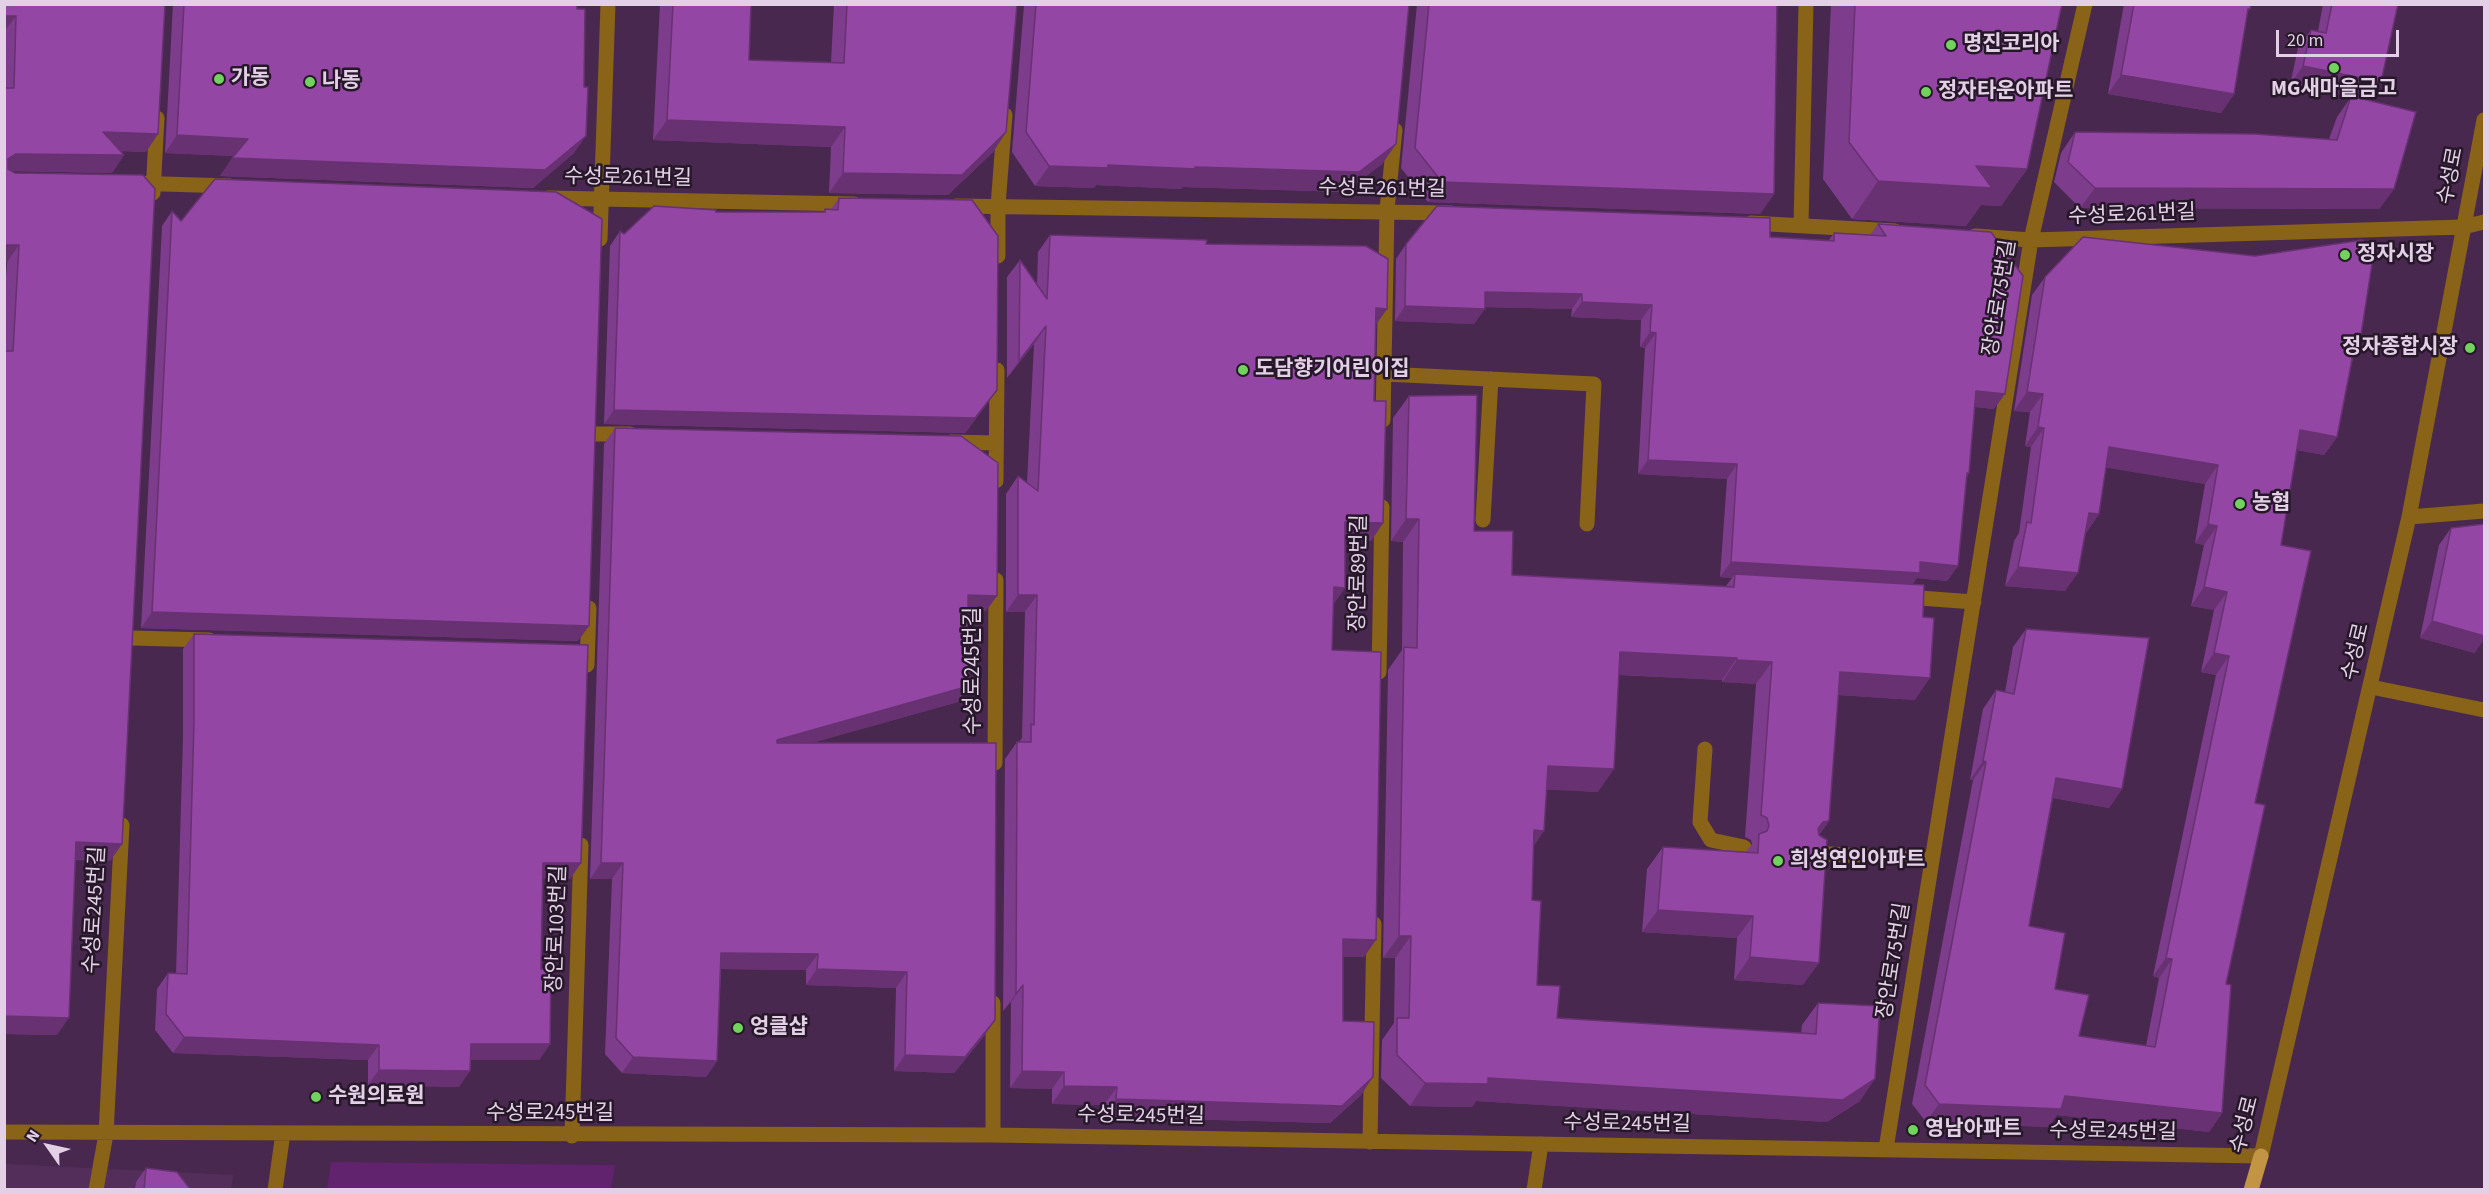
<!DOCTYPE html>
<html>
<head>
<meta charset="utf-8">
<style>
  body { margin:0 }
  #map { position:relative; width:2489px; height:1194px; overflow:hidden; background:#48284e; font-family:"Source Sans 3",sans-serif }
  canvas { display:block }
  .frame { position:absolute; inset:0; border:6px solid #e3d0e7; pointer-events:none }
  .north { position:absolute; left:18px; top:1116px; width:60px; height:60px; -webkit-text-stroke:4px #261829; paint-order:stroke; rotate:304deg; font-size:16px; font-weight:700; line-height:24px; text-align:center; color:#e3d0e7 }
  .north::after { content:''; display:block; margin:auto; width:21px; height:27px; background:#e3d0e7; clip-path:polygon(50% 0,100% 100%,50% 72%,0 100%) }
  .scale { position:absolute; left:2276px; top:30px; width:123px; height:27px; box-sizing:border-box; border:3px solid #e3d0e7; border-top:0; padding-left:8px; font-size:18px; line-height:21px; white-space:nowrap; color:#e3d0e7; -webkit-text-stroke:4px #261829; paint-order:stroke }
</style>
</head>
<body>
<div id="map">
<canvas width="2489" height="1194"></canvas>
<div class="frame"></div>
<div class="north">N</div>
<div class="scale">20 m</div>
</div>
<script>
const g = document.querySelector('canvas').getContext('2d');
g.lineJoin = 'round';
function fill(path, color) { g.fillStyle = color; g.fill(path, 'evenodd'); }
const shape = rows => new Path2D(rows.map(r => 'M' + r).join(''));
function strokePath(path, color, width, dash) { g.strokeStyle = color; g.lineWidth = width; g.lineCap = dash ? 'butt' : 'round'; g.setLineDash(dash || []); g.stroke(path); }
function write(font, color, halo, rows, align = 'center') {
  g.font = font + ' "Source Sans 3","Noto Sans KR",sans-serif'; g.lineWidth = 5; g.setLineDash([]); g.textBaseline = 'middle'; g.strokeStyle = halo; g.fillStyle = color; for (const [text, x, y, turn = 0] of rows) {
    g.save(); g.translate(x, y); g.rotate((+turn || 0) * Math.PI / 180); g.textAlign = isNaN(turn) ? turn : align; if (halo) g.strokeText(text, 0, 0); g.fillText(text, 0, 0); g.restore();
  }
}
fill(shape([
  [5,1164,233,1175,231,1189,5,1190]
]), '#532e5a');
fill(shape([
  [331,1162,615,1165,611,1189,327,1189]
]), '#61226e');
strokePath(shape([
  [131,183,230,186],
  [153,193,157,118],
  [548,198,854,204],
  [956,206,1451,213],
  [1751,223,1895,231],
  [1801,225,1806,4],
  [1975,236,2031,240,2463,227,2484,222],
  [600,239,608,4],
  [998,256,998,206,1005,115],
  [1384,374,1594,384,1587,524],
  [1383,420,1387,210,1395,130],
  [594,434,630,434],
  [951,442,996,443],
  [996,481,997,370],
  [2409,517,2484,511],
  [1483,520,1491,379],
  [1906,597,1974,602],
  [131,638,209,640],
  [587,665,589,608],
  [1379,672,1382,507],
  [2371,687,2484,710],
  [1705,749,1700,822,1711,840,1744,847],
  [995,763,996,580],
  [1812,853,1932,860],
  [4,1132,993,1135,2261,1156,2409,517,2484,120],
  [993,1135,993,1003],
  [572,1136,581,845],
  [1370,1142,1374,924],
  [1886,1149,2031,240,2085,4],
  [96,1190,106,1134,122,825],
  [275,1190,283,1133],
  [1534,1190,1541,1144]
]), '#886318', 15);
strokePath(shape([
  [2251,1190,2261,1156]
]), '#c19543', 15);
fill(shape([
  [4,4,146,152,120,151,124,155,112,173,12,171,122,844,110,861,75,860,57,1035,4,1034,4,304,7,262,4,262],
  [173,4,577,4,574,153,533,188,220,176,234,156,165,153],
  [660,4,751,4,749,60,831,62,834,4,1017,4,1006,132,993,152,948,195,829,193,831,147,653,140],
  [1409,4,1396,144,1382,164,1345,192,1183,187,1181,189,1096,185,1094,188,1035,186,1012,152,1024,5],
  [1417,4,1777,4,1774,194,1760,214,1428,202,1401,168],
  [1831,4,2062,4,2027,169,2001,206,1981,205,1966,226,1852,219,1823,179],
  [2124,4,2251,4,2247,14,2234,94,2221,113,2108,94],
  [2323,4,2398,4,2381,82,2368,101,2394,189,2379,209,2080,208,2054,182,2061,153,2075,132,2329,139,2337,117,2351,97,2290,85,2298,48,2311,30,2318,31],
  [839,198,987,404,965,433,604,424,610,246,620,231,624,234,716,212,823,212,825,209,831,209],
  [172,211,578,641,141,628,162,226],
  [1878,224,1991,232,1994,409,1975,407,1969,473,1967,477,1958,566,1947,581,1917,578,1912,585,1915,700,1838,695,1829,821,1819,835,1803,985,1734,980,1737,938,1642,932,1647,869,1663,847,1746,852,1752,844,1751,840,1745,837,1756,684,1722,682,1722,680,1619,675,1598,792,1546,789,1533,847,1532,900,1537,985,1557,1018,1801,1033,1802,1025,1818,1003,1860,1101,1827,1122,1476,1101,1472,1107,1410,1106,1381,1078,1382,1040,1394,1023,1395,958,1383,958,1388,670,1402,650,1403,542,1391,541,1393,418,1409,396,1474,531,1512,575,1726,586,1732,578,1720,577,1727,479,1638,474,1645,348,1640,347,1641,320,1571,317,1572,309,1485,307,1474,324,1395,321,1396,259,1406,244,1770,237,1829,240,1834,233,1870,235],
  [1050,235,1206,244,1387,309,1376,324,1374,401,1383,523,1371,541,1345,540,1345,588,1333,604,1332,650,1364,957,1343,957,1343,1021,1361,1095,1330,1123,1104,1117,1104,1105,1052,1104,1052,1089,1010,1088,1011,1002,1003,1011,1005,759,1017,742,1019,742,1022,738,1025,612,1006,612,1006,494,1018,476,1027,483,1034,344,1007,378,1007,277,1020,260,1037,284,1038,252],
  [2045,277,2356,343,2337,437,2324,455,2297,450,2281,545,2255,803,2226,984,2222,1113,2209,1132,2057,1115,2048,1127,1926,1122,1912,1104,1973,780,1970,780,1983,709,1996,690,2005,692,2013,647,2026,629,2122,789,2109,808,2053,798,2029,926,2055,989,2079,1036,2146,1046,2159,978,2153,976,2216,675,2201,672,2214,610,2191,606,2204,545,2195,543,2205,484,2106,467,2099,514,2086,533,2065,591,2005,586,2014,541,2019,533,2031,447,2025,446,2030,412,2014,411,2032,295],
  [615,428,986,611,968,611,958,702,811,743,995,1020,984,1036,954,1073,894,1071,896,988,806,985,806,970,721,969,717,1061,706,1077,622,1073,605,1054,612,879,590,879,604,444],
  [2451,528,2475,653,2420,638,2439,545],
  [194,634,581,863,570,879,542,879,541,969,550,1044,539,1060,470,1060,459,1087,368,1085,368,1060,173,1053,155,1030,157,989,168,973,176,974,183,737,183,649],
  [146,1168,191,1190,135,1190,136,1182]
]), '#7e3c8c');
fill(shape([
  [4,16,16,16,4,32],
  [2303,66,2381,82,2368,101,2290,85],
  [2121,75,2234,94,2221,113,2108,94],
  [667,120,845,127,831,147,653,140],
  [103,132,158,134,146,152,91,149],
  [1006,132,993,152,948,195,829,193,843,173],
  [177,135,248,139,236,156,165,153],
  [586,136,574,153,533,188,220,176,232,158],
  [1396,144,1382,164,1345,192,1183,187,1181,189,1096,185,1094,188,1035,186,1049,166,1108,165,1195,167],
  [16,154,124,155,112,173,4,171,8,159],
  [1976,166,2027,169,2001,206,1981,205,1966,226,1852,219,1878,181],
  [1442,182,1774,194,1760,214,1428,202],
  [2095,188,2394,189,2379,209,2080,208],
  [4,245,19,245,7,262,4,262],
  [1485,292,1582,294,1572,309,1475,307],
  [1582,302,1652,305,1641,320,1571,317],
  [1405,306,1485,309,1474,324,1395,321],
  [1376,308,1387,309,1375,326],
  [1046,326,1034,344,1007,378,1019,361],
  [1650,332,1656,333,1645,348,1640,347],
  [2357,334,2361,335,2348,353],
  [997,390,965,433,604,424,614,410],
  [1976,391,2005,394,1994,409,1965,406],
  [2027,392,2043,394,2030,412,2014,411],
  [2038,427,2044,428,2031,447,2025,446],
  [2300,430,2337,437,2324,455,2287,448],
  [2109,447,2218,465,2205,484,2096,466],
  [1648,460,1737,464,1727,479,1638,474],
  [2089,513,2099,514,2086,533],
  [1406,519,1419,519,1403,542,1391,541],
  [1345,522,1383,523,1371,541,1333,540],
  [2208,524,2217,526,2204,545,2195,543],
  [1731,562,1920,562,1958,566,1947,581,1917,578,1909,588,1735,574,1732,578,1720,577],
  [2018,567,2078,573,2065,591,2005,586],
  [1334,587,1345,588,1333,605],
  [2204,587,2227,592,2214,610,2191,606],
  [968,595,997,596,986,611,957,611],
  [1018,595,1037,595,1025,612,1006,612],
  [152,612,589,626,578,641,141,628],
  [2432,621,2484,636,2484,639,2475,653,2420,638],
  [1620,652,1737,658,1722,680,1604,674],
  [2214,653,2229,656,2216,675,2201,672],
  [1737,660,1772,662,1756,684,1722,682],
  [1840,672,1930,678,1915,700,1824,694],
  [969,686,958,702,766,756,777,740],
  [1983,761,1986,762,1973,780,1970,780],
  [1548,766,1614,769,1598,792,1532,789],
  [2056,778,2122,789,2109,808,2043,796],
  [1829,821,1813,843,1807,845,1823,822],
  [1534,830,1544,831,1529,853],
  [76,842,122,844,110,861,63,859],
  [543,863,581,863,570,879,532,879],
  [601,863,623,863,612,879,590,879],
  [1658,910,1753,916,1737,938,1642,932],
  [1399,936,1411,936,1395,958,1383,958],
  [1343,939,1376,940,1364,957,1331,957],
  [721,953,818,954,806,970,710,969],
  [1750,957,1819,963,1803,985,1734,980],
  [2166,958,2172,959,2159,978,2153,976],
  [817,969,907,972,896,988,806,985],
  [1023,985,1011,1002,1003,1011,1016,994],
  [4,1016,69,1018,57,1035,4,1034],
  [995,1020,984,1036,954,1073,894,1071,905,1055],
  [184,1037,379,1045,368,1060,173,1053],
  [471,1044,550,1044,539,1060,460,1060],
  [633,1057,717,1061,706,1077,622,1073],
  [379,1070,470,1071,459,1087,368,1085],
  [1022,1071,1064,1072,1052,1089,1010,1088],
  [1373,1077,1361,1095,1330,1123,1104,1117,1116,1099],
  [1488,1078,1875,1079,1860,1101,1827,1122,1476,1101,1472,1107,1410,1106,1425,1083],
  [1064,1086,1117,1087,1104,1105,1052,1104],
  [2065,1096,2222,1113,2209,1132,2057,1115,2048,1127,1926,1122,1939,1104]
]), '#673172');
const building = shape([
  [4,4,165,4,158,134,103,132,124,155,16,154,8,159,8,169,15,173,143,175,155,189,122,844,76,842,69,1018,4,1016,4,351,13,351,19,245,4,245,4,88,14,88,16,16,4,16,4,4],
  [184,4,577,4,577,9,585,9,584,87,588,87,586,136,545,170,232,158,248,139,177,135,184,4],
  [673,4,751,4,749,60,844,63,847,4,1017,4,1006,132,962,175,843,173,845,127,667,120,673,4],
  [1036,4,1409,4,1396,144,1359,172,1195,167,1195,169,1108,165,1108,168,1049,166,1026,132,1036,4],
  [1429,4,1777,4,1774,194,1442,182,1415,148,1429,4],
  [1855,4,2062,4,2027,169,1976,166,1992,188,1878,181,1849,142,1855,4],
  [2134,4,2251,4,2250,9,2248,9,2234,94,2121,75,2134,4],
  [2332,4,2398,4,2381,82,2303,66,2311,30,2326,33,2332,4],
  [2351,96,2416,112,2394,189,2095,188,2068,162,2075,132,2255,134,2337,140,2351,96],
  [215,179,556,192,602,219,589,626,152,612,172,211,181,221,215,179],
  [839,198,972,200,998,236,997,390,975,418,614,410,620,231,624,234,654,206,716,210,716,212,825,212,825,209,838,210,839,198],
  [1437,206,1770,218,1770,237,1834,241,1834,233,1886,236,1878,224,1991,232,2023,276,2005,394,1976,391,1969,473,1967,473,1958,566,1920,562,1920,573,1731,562,1737,464,1648,460,1656,333,1650,332,1652,305,1582,302,1582,294,1485,292,1485,309,1405,306,1406,244,1437,206],
  [1050,235,1207,240,1206,244,1366,246,1388,259,1387,309,1376,308,1374,401,1386,401,1383,523,1345,522,1345,588,1334,587,1332,650,1381,652,1376,940,1343,939,1343,1021,1374,1022,1373,1077,1342,1106,1116,1099,1117,1087,1064,1086,1064,1072,1022,1071,1023,985,1016,994,1017,742,1031,742,1031,724,1034,725,1037,595,1018,595,1018,476,1038,491,1046,326,1019,361,1020,260,1047,299,1050,235],
  [2083,237,2255,256,2362,240,2374,251,2361,335,2357,334,2337,437,2300,430,2281,545,2311,551,2255,803,2265,805,2226,984,2231,985,2222,1113,2065,1096,2061,1109,1939,1104,1925,1085,1986,762,1983,761,1996,690,2014,694,2026,629,2149,638,2122,789,2056,778,2029,926,2065,933,2055,989,2089,995,2079,1036,2155,1047,2172,959,2166,958,2229,656,2214,653,2227,592,2204,587,2217,526,2208,524,2218,465,2109,447,2099,514,2089,513,2078,573,2018,567,2027,522,2031,523,2044,428,2038,427,2043,394,2027,392,2045,277,2083,237],
  [1477,395,1474,531,1513,531,1512,575,1734,587,1735,574,1924,585,1923,617,1934,618,1930,678,1840,672,1829,821,1823,822,1818,829,1819,835,1827,840,1819,963,1750,957,1753,916,1658,910,1663,847,1758,853,1759,834,1767,831,1769,826,1767,818,1761,815,1772,662,1737,660,1737,658,1620,652,1614,769,1548,766,1544,831,1534,830,1532,900,1541,901,1537,985,1560,986,1557,1018,1816,1034,1818,1003,1880,1006,1875,1079,1843,1100,1488,1078,1488,1084,1425,1083,1397,1055,1397,1018,1409,1018,1411,936,1399,936,1404,647,1417,648,1419,519,1406,519,1409,396,1477,395],
  [615,428,961,436,998,463,997,596,968,595,969,686,777,740,777,743,996,743,995,1020,965,1057,905,1055,907,972,817,969,818,954,721,953,717,1061,633,1057,616,1038,623,863,601,863,615,428],
  [2484,524,2484,636,2432,621,2451,528,2484,524],
  [194,634,588,645,581,863,543,863,541,969,551,969,550,1044,471,1044,470,1071,379,1070,379,1045,184,1037,166,1014,168,973,187,974,194,721,194,634],
  [146,1168,177,1172,191,1190,144,1190,146,1168]
]);
fill(building, '#9346a3');
strokePath(building, '#673172', 1.5);
for (const [x, y, r, color] of [
  [1951,45,6,"#71d35e"],
  [2334,68,6,"#71d35e"],
  [219,79,6,"#71d35e"],
  [310,82,6,"#71d35e"],
  [1926,92,6,"#71d35e"],
  [2345,255,6,"#71d35e"],
  [2470,348,6,"#71d35e"],
  [1243,370,6,"#71d35e"],
  [2240,504,6,"#71d35e"],
  [1778,861,6,"#71d35e"],
  [738,1028,6,"#71d35e"],
  [316,1097,6,"#71d35e"],
  [1913,1130,6,"#71d35e"]
]) { const dot = new Path2D(); dot.arc(x, y, r, 0, 2 * Math.PI); g.fillStyle = color; g.fill(dot); strokePath(dot, '#261829', 2); }
write('bold 21px', '#e3d0e7', '#261829', [
  ["명진코리아",1963,45],
  ["가동",231,79],
  ["나동",322,82],
  ["MG새마을금고",2334,90,"center"],
  ["정자타운아파트",1938,92],
  ["정자시장",2357,255],
  ["정자종합시장",2458,348,"right"],
  ["도담향기어린이집",1255,370],
  ["농협",2252,504],
  ["희성연인아파트",1790,861],
  ["엉클샵",750,1028],
  ["수원의료원",328,1097],
  ["영남아파트",1925,1130]
], 'left');
write('21px', '#e3d0e7', '#261829', [
  ["수성로",2452,176,-79],
  ["수성로261번길",628,179,1],
  ["수성로261번길",1382,190,1],
  ["수성로261번길",2132,216,-2],
  ["장안로75번길",2001,298,-81],
  ["장안로89번길",1360,573,-89],
  ["수성로",2357,652,-77],
  ["수성로245번길",974,671,-90],
  ["수성로245번길",96,910,-87],
  ["장안로103번길",558,929,-88],
  ["장안로75번길",1895,961,-81],
  ["수성로245번길",550,1114],
  ["수성로245번길",1141,1117,1],
  ["수성로245번길",1627,1125,1],
  ["수성로",2246,1125,-76],
  ["수성로245번길",2113,1133,1]
]);
</script>
</body>
</html>
